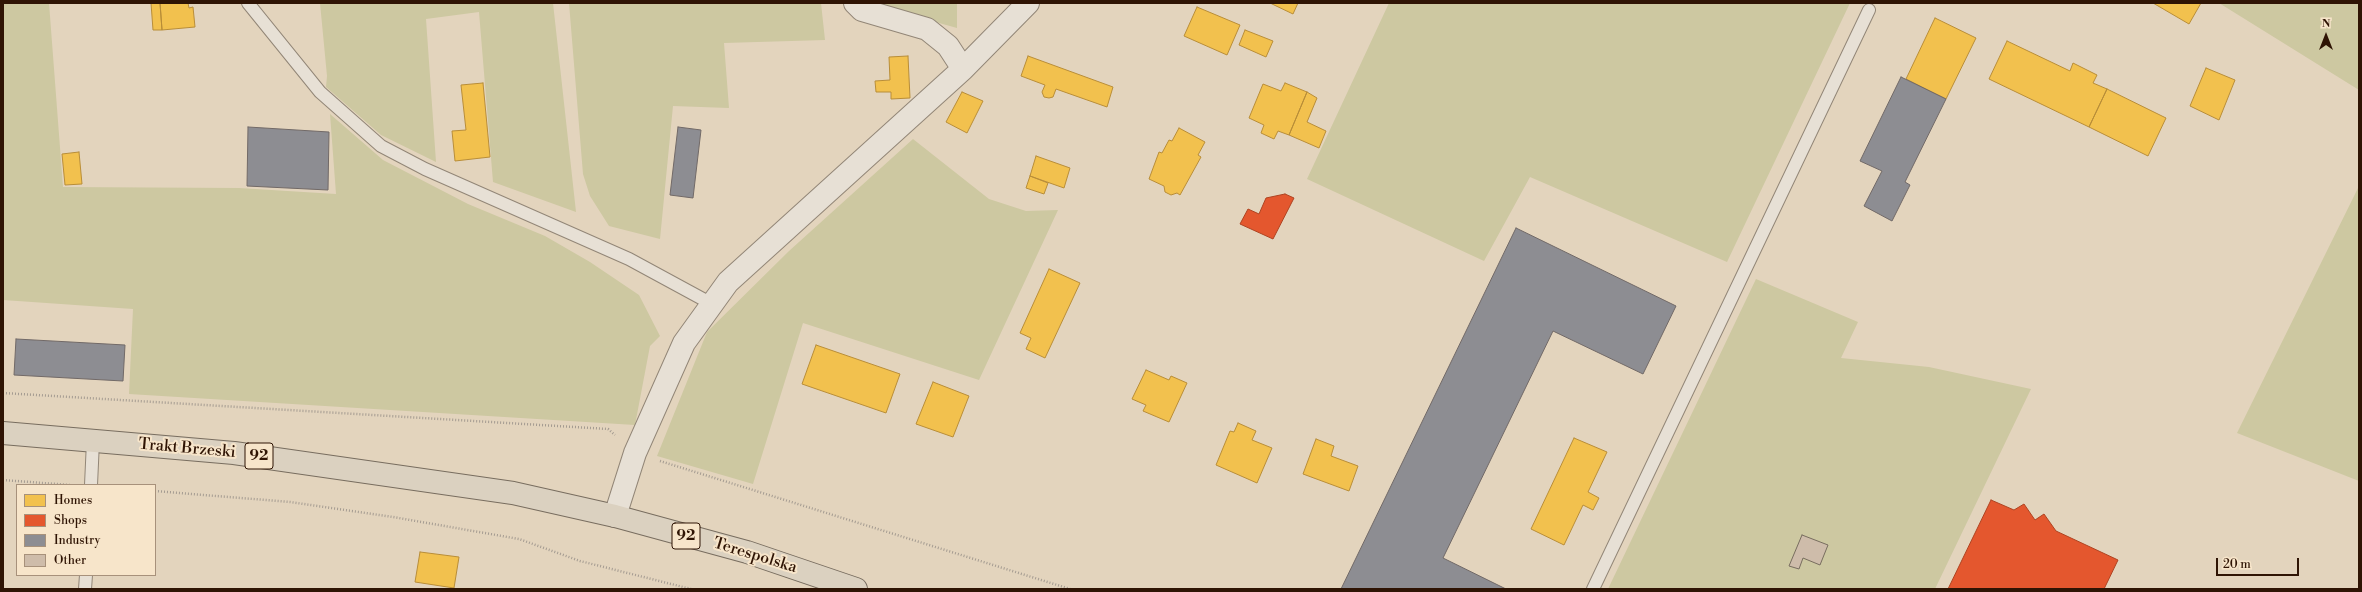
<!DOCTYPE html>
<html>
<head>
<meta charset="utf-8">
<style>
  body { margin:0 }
  #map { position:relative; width:2362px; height:592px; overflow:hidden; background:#e3d4bd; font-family:"Libre Bodoni",serif }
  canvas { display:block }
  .frame { position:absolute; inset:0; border:4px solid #2f1404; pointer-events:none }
  .legend { position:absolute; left:16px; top:484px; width:140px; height:92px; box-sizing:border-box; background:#f7e5ca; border:1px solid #a7917b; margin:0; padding:5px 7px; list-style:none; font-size:12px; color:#2f1404 }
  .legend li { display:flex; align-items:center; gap:8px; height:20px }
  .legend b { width:20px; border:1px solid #a7917b }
  .north { position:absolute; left:2306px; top:16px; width:40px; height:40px; -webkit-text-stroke:3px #f7e5ca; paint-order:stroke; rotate:0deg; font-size:11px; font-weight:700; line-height:16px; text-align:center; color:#2f1404 }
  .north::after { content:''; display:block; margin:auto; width:14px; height:18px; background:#2f1404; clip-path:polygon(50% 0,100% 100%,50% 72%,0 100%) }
  .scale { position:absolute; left:2216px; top:558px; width:83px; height:18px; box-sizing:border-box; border:2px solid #2f1404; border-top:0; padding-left:5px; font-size:12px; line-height:14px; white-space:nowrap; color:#2f1404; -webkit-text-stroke:3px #f7e5ca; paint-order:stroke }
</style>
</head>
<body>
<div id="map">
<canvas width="2362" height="592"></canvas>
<div class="frame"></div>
<ul class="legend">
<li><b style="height:11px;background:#f2c14e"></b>Homes</li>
<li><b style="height:11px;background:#e4572e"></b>Shops</li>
<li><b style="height:11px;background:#8d8d92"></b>Industry</li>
<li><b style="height:11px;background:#cebcaa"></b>Other</li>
</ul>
<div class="north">N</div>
<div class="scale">20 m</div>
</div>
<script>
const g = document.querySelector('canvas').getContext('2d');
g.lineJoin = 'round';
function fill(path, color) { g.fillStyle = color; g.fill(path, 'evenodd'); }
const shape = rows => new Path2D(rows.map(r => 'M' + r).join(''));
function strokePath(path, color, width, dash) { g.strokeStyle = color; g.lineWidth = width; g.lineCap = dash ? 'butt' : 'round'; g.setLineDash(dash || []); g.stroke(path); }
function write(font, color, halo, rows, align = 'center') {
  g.font = font + ' "Libre Bodoni",serif'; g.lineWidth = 4; g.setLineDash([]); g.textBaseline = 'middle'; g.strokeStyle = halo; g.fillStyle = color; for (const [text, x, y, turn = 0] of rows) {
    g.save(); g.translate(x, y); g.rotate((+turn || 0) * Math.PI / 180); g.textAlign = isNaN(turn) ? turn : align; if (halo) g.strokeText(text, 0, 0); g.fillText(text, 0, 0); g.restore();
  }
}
fill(shape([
  [3,3,49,3,63,187,239,188,336,194,330,114,383,160,468,204,545,236,590,262,639,295,660,336,650,346,635,425,129,394,133,309,3,300],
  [320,3,553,3,576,212,493,182,479,12,426,19,436,162,381,135,326,87,327,76],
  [569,3,821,3,825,40,724,43,729,108,673,106,660,239,609,226,590,196,583,174],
  [957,3,957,28,871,4,917,3],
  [1389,3,1850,3,1727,262,1530,177,1484,261,1307,179],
  [2219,3,2359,3,2359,90],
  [913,139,989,199,1026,211,1058,210,979,380,803,323,753,484,657,456,707,332,789,251],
  [2359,186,2359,481,2237,433],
  [1756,279,1858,322,1841,358,1929,367,2031,389,1935,589,1608,589]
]), '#cdc8a1');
const homes = shape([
  [151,3,160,3,162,30,153,30,151,3],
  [160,3,188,3,189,8,193,7,195,27,162,30,160,3],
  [1270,3,1298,3,1293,14,1270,3],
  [2153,3,2201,3,2189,24,2153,3],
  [1197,7,1240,25,1227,55,1184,36,1197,7],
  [1935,18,1976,38,1946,99,1906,79,1935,18],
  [1245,30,1273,41,1266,57,1239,45,1245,30],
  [2007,41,2070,71,2073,63,2097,75,2093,83,2107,89,2089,127,1989,79,2007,41],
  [908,56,910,98,891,99,891,92,876,92,875,81,890,80,889,57,908,56],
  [1028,56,1113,87,1107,107,1056,89,1053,97,1049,98,1044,97,1042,92,1045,85,1021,76,1028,56],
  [2206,68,2235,80,2219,120,2190,106,2206,68],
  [483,83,490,157,455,161,452,131,466,130,461,85,483,83],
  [1285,83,1307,92,1289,135,1278,131,1274,139,1261,133,1264,125,1249,118,1263,84,1281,91,1285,83],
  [2107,89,2166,118,2148,156,2089,127,2107,89],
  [962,92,983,101,967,133,946,122,962,92],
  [1307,92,1317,98,1307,122,1326,131,1319,148,1289,135,1307,92],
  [1179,128,1205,142,1198,155,1201,157,1180,195,1177,193,1171,195,1165,192,1164,186,1149,179,1159,152,1162,153,1169,140,1172,141,1179,128],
  [79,152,82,184,65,185,62,154,79,152],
  [1036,156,1070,168,1064,188,1030,176,1036,156],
  [1030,176,1048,183,1044,194,1026,188,1030,176],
  [1049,269,1080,283,1045,358,1026,349,1031,338,1020,333,1049,269],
  [816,345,900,374,886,413,802,384,816,345],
  [1146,370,1169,380,1171,376,1187,383,1169,422,1143,411,1146,405,1132,399,1146,370],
  [933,382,969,396,953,437,916,424,933,382],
  [1238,423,1256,431,1252,440,1272,448,1257,483,1216,465,1230,431,1234,432,1238,423],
  [1574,438,1607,452,1588,492,1599,498,1593,510,1583,505,1564,545,1531,529,1574,438],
  [1316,439,1334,446,1331,456,1358,466,1349,491,1303,474,1316,439],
  [420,552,459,557,454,588,415,582,420,552]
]);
fill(homes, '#f2c14e');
strokePath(homes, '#b88d38', 1);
const shops = shape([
  [1285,194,1294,198,1273,239,1240,224,1248,209,1259,214,1266,198,1285,194],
  [1991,500,2014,510,2024,504,2035,520,2044,514,2056,531,2118,560,2104,589,1948,589,1991,500]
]);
fill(shops, '#e4572e');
strokePath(shops, '#ae4321', 1);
const industry = shape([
  [1901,77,1946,99,1905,182,1910,185,1892,221,1864,206,1882,171,1860,161,1901,77],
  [248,127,329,132,328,190,247,186,248,127],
  [678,127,701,130,693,198,670,195,678,127],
  [1516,228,1676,306,1643,374,1553,331,1443,558,1506,589,1341,589,1516,228],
  [16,339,125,345,123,381,14,375,16,339]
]);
fill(industry, '#8d8d92');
strokePath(industry, '#716967', 1);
const building = shape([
  [1802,535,1828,545,1820,565,1803,558,1799,569,1789,566,1802,535]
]);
fill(building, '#cebcaa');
strokePath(building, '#786d5f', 1);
const service = shape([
  [248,3,320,92,381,146,425,169,629,259,712,304],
  [91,485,93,441],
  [85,589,86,575],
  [1593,589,1869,10]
]);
const minor = shape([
  [855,3,862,10,927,29,948,46,963,69],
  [615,516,635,453,684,343,728,282,963,69,1028,3]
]);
const primary = shape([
  [3,433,234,453,513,493,615,516,747,552,856,589]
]);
strokePath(service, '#928677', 14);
strokePath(minor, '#928677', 24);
strokePath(primary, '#786d5f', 24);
strokePath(shape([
  [3,393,608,429,615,435],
  [660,461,1070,589],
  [3,480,70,485],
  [155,491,290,502,393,517,519,539,580,561,691,589]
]), '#a49b91', 2.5, [1, 2]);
strokePath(service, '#e7e0d5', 12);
strokePath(minor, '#e7e0d5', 22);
strokePath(primary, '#dbd1c0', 22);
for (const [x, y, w] of [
  [259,456,28],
  [686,536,28]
]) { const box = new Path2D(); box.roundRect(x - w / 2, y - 13, w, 26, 3); g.fillStyle = '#f7e5ca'; g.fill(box); strokePath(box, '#2f1404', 1); }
write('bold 15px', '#2f1404', null, [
  ["92",259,456],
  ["92",686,536]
]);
write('16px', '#2f1404', '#f7e5ca', [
  ["Trakt Brzeski",187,449,5],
  ["Terespolska",755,556,17]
]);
</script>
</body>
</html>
